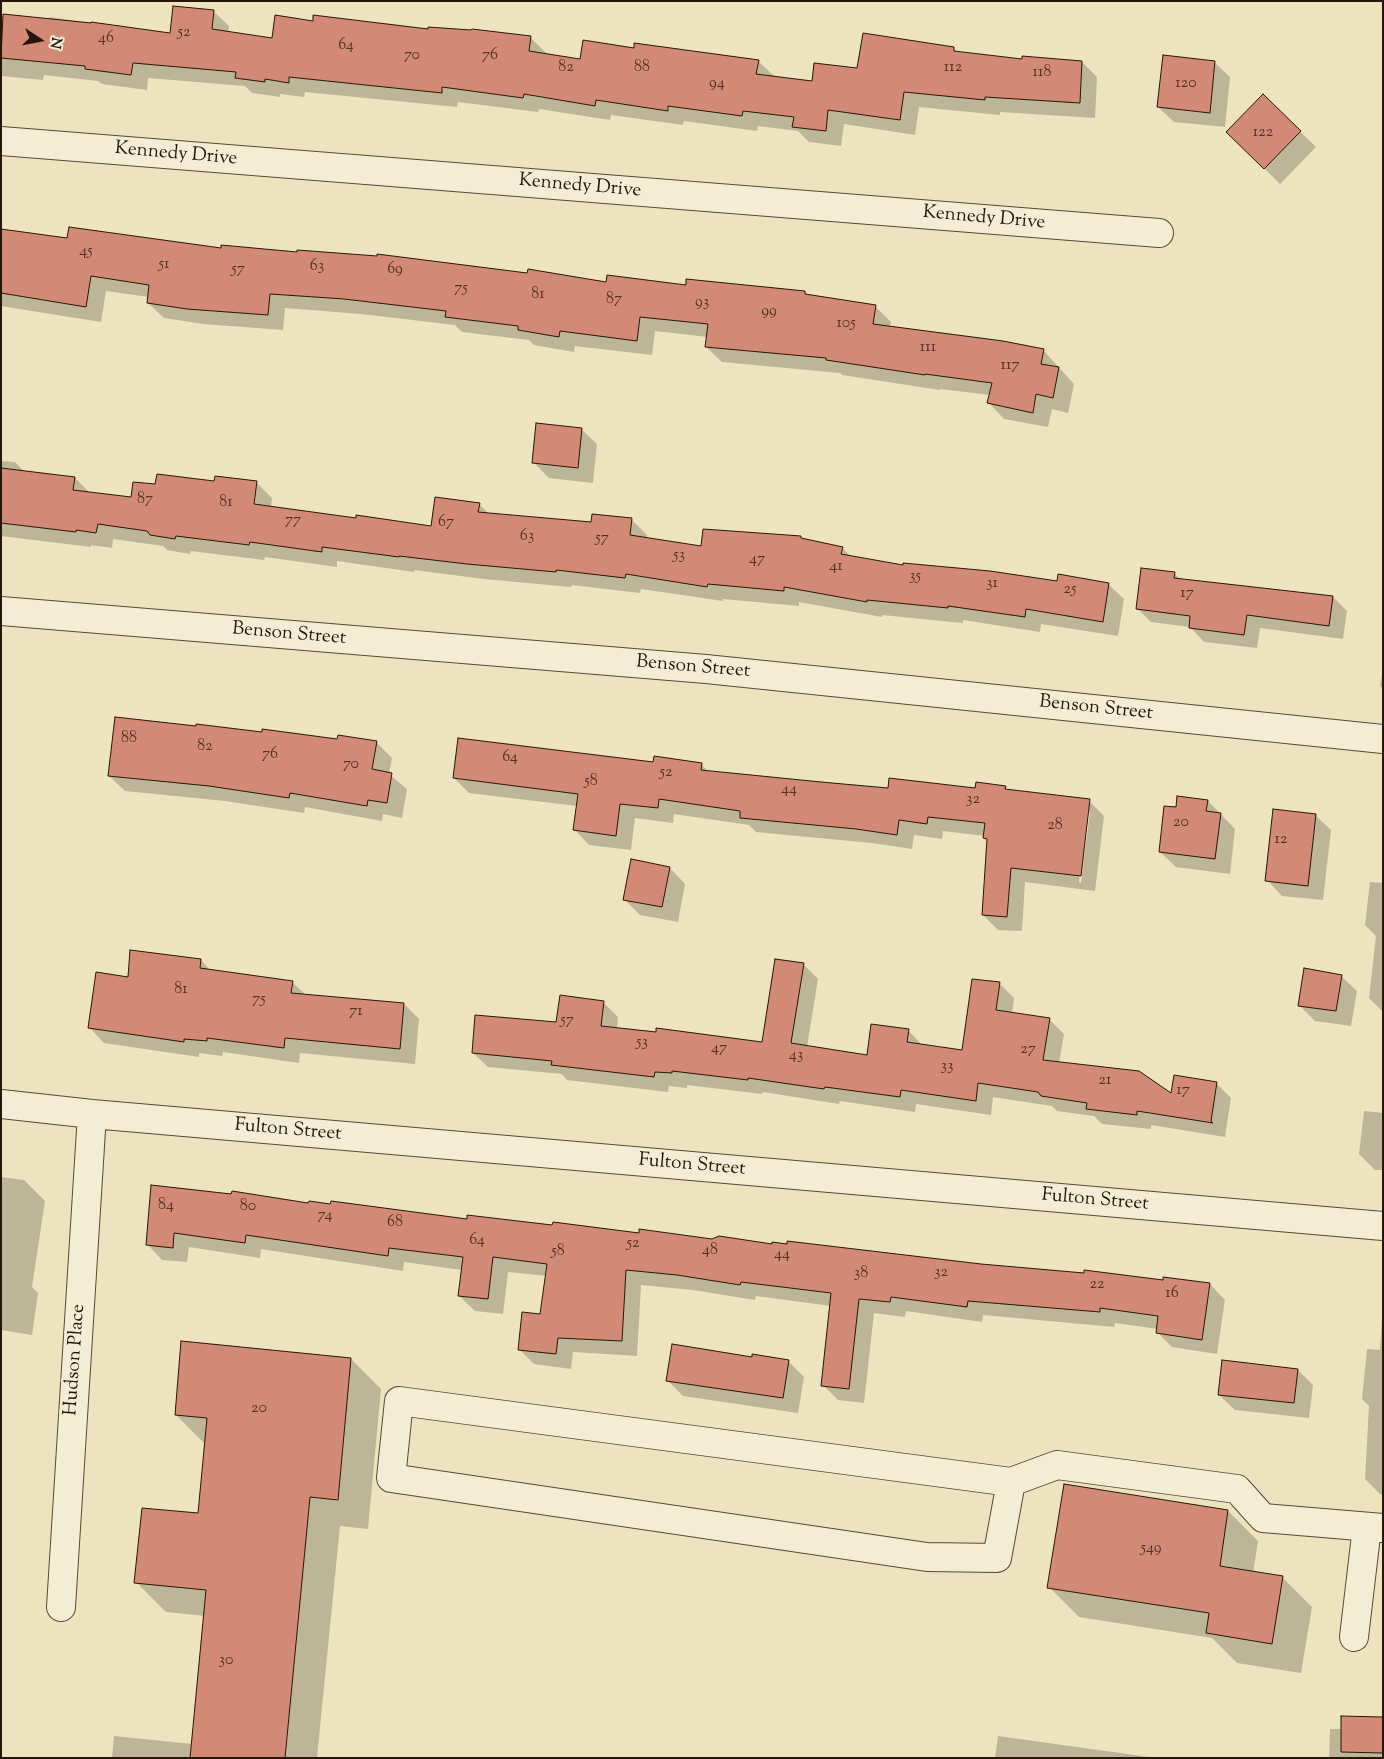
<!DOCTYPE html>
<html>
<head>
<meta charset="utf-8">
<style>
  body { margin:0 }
  #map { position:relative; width:1384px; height:1759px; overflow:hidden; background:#ede3bf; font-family:"Sorts Mill Goudy",serif }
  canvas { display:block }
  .frame { position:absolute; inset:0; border:2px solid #271507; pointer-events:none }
  .north { position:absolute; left:15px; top:15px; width:50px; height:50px; -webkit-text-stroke:4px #f3edd5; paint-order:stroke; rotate:101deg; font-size:14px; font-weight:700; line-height:20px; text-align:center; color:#271507 }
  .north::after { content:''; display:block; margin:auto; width:18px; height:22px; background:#271507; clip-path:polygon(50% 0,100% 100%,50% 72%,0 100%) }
</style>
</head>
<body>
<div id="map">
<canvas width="1384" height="1759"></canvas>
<div class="frame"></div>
<div class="north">N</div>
</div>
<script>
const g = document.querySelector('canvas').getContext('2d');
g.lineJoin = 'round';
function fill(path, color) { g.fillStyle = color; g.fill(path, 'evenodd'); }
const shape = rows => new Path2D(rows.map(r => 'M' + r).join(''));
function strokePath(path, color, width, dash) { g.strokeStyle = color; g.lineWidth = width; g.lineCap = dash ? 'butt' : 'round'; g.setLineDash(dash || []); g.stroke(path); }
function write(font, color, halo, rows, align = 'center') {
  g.font = font + ' "Sorts Mill Goudy",serif'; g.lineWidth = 5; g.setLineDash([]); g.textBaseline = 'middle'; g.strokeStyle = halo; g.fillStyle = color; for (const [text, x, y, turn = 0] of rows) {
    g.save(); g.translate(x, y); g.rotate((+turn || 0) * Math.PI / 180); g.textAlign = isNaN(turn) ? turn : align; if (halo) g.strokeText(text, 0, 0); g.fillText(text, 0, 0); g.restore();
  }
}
fill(shape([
  [213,11,229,26,228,33,273,39,314,22,530,37,546,53,546,55,581,61,635,50,758,61,774,76,813,82,859,70,953,48,958,53,1023,60,1082,62,1097,77,1095,118,1000,112,1000,115,919,107,915,135,844,124,841,146,809,142,798,131,758,126,757,131,684,121,683,125,611,115,610,120,539,109,538,112,458,102,457,107,305,92,304,97,280,94,280,97,252,93,245,86,148,78,147,90,102,84,98,81,44,75,43,80,1,76,1,15,48,20,49,17,172,34],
  [1214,62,1230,77,1225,127,1174,122,1158,107],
  [1263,95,1316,147,1280,184,1228,132],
  [1,230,68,240,222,249,607,284,805,292,809,296,875,306,891,322,890,327,1043,350,1074,384,1068,413,1052,409,1048,427,1004,419,989,403,990,395,940,389,940,390,842,375,840,373,722,362,706,347,708,337,655,331,652,355,575,346,574,352,534,345,529,340,462,332,455,325,361,314,285,308,283,330,203,324,164,318,148,303,149,297,106,291,101,322,1,306],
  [581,429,597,444,593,483,549,478,533,462],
  [1,461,15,462,25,472,75,478,91,494,132,499,156,486,216,483,257,483,272,498,271,508,357,519,432,527,479,504,489,514,592,524,631,519,647,535,646,539,702,548,800,537,803,540,842,548,852,557,904,567,1058,582,1108,584,1124,599,1118,636,1041,624,1040,632,963,620,963,623,882,615,882,617,799,602,799,606,723,599,723,601,641,589,640,593,572,585,571,587,484,579,414,570,414,572,337,561,337,567,265,557,264,560,191,551,190,554,167,550,163,546,113,539,112,548,91,545,91,547,1,536],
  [1174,573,1181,580,1333,597,1347,611,1343,639,1260,628,1257,648,1204,642,1190,627,1151,622,1137,608],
  [1383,670,1383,689,1380,686],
  [339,736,377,743,392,758,389,774,407,789,402,818,383,814,382,821,305,807,304,813,225,801,125,791,109,776,338,740],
  [654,763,701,764,709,772,889,790,976,790,1005,787,1008,791,1089,801,1104,816,1095,891,1025,882,1022,931,998,930,983,915,988,841,985,836,943,831,942,839,914,835,912,849,872,843,756,832,749,825,674,814,673,823,635,818,631,850,589,845,574,829,577,806,469,793,454,778],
  [1087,812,1090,812,1081,883,1079,882],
  [1208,801,1235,829,1230,874,1176,867,1160,852,1177,808],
  [1315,815,1331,830,1323,900,1282,896,1267,880],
  [670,868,685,884,678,922,640,915,624,899],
  [1370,882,1383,883,1383,1012,1369,998,1376,936,1365,925],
  [201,960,211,971,292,982,306,995,404,1004,419,1019,415,1064,300,1053,299,1063,223,1052,222,1056,199,1053,199,1057,104,1043,89,1027,129,979],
  [803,964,818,979,807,1047,868,1057,908,1030,923,1046,963,1051,999,983,1014,998,1012,1014,1049,1019,1064,1034,1059,1063,1172,1096,1216,1083,1231,1098,1225,1137,1151,1125,1151,1129,1102,1124,1094,1116,1057,1111,1052,1106,993,1097,991,1115,916,1104,915,1112,840,1101,839,1104,763,1092,762,1094,687,1085,687,1088,669,1086,668,1092,567,1080,562,1074,488,1067,473,1053,558,1023,603,1002,618,1017,617,1029,763,1043],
  [1341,976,1357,991,1351,1026,1315,1021,1299,1005],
  [1364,1111,1383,1113,1383,1170,1375,1170,1359,1154],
  [1,1177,24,1180,45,1201,32,1287,38,1293,32,1335,1,1330],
  [153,1187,468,1220,773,1246,1164,1282,1210,1284,1225,1300,1217,1354,1172,1347,1157,1332,1158,1329,1115,1323,1114,1327,983,1315,982,1322,906,1311,905,1317,874,1313,864,1403,838,1400,823,1385,831,1306,756,1296,755,1300,693,1290,641,1285,637,1356,573,1352,571,1369,534,1364,519,1349,542,1316,547,1276,508,1272,503,1314,475,1311,459,1296,462,1270,404,1262,403,1271,261,1249,260,1258,189,1247,187,1262,162,1260,147,1244],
  [1383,1299,1383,1495,1380,1494,1365,1479,1369,1406,1362,1399,1367,1349,1380,1350],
  [351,1359,381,1389,368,1529,340,1526,317,1758,112,1758,114,1736,193,1744,205,1616,166,1612,136,1582,199,1515,206,1445,176,1415],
  [788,1361,804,1377,798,1413,683,1396,668,1381],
  [1298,1370,1313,1385,1309,1418,1235,1410,1219,1395],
  [1228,1511,1258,1541,1253,1573,1282,1577,1312,1607,1301,1673,1237,1663,1212,1638,1079,1617,1049,1587],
  [1383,1718,1383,1758,1329,1758,1330,1729,1342,1729],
  [998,1736,1149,1757,1150,1758,995,1758]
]), '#0003');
const building = shape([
  [173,6,214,10,212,29,272,38,275,15,313,21,313,15,428,29,428,27,471,30,472,29,531,36,529,51,580,59,583,40,634,48,634,43,759,60,756,74,812,81,814,63,857,68,863,33,954,47,954,51,1022,59,1022,56,1082,61,1080,103,985,97,985,100,904,92,900,120,828,110,826,131,792,127,794,117,743,111,742,116,668,106,668,111,596,100,595,106,524,94,523,98,442,87,442,93,289,77,289,83,265,79,265,82,235,78,236,72,133,63,131,75,85,69,85,66,1,58,3,14,91,23,91,22,170,33,173,6],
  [1163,55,1215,61,1210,113,1157,107,1163,55],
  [1263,94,1301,131,1264,169,1226,132,1263,94],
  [69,227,221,248,221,245,297,252,297,250,377,256,377,254,527,273,528,269,606,282,607,275,686,285,686,279,805,291,805,294,876,305,873,324,1003,341,1044,349,1041,364,1059,367,1053,398,1036,394,1033,413,987,403,992,383,925,374,925,375,826,360,826,358,705,347,708,324,640,317,637,341,560,331,559,337,518,330,518,326,445,317,446,311,344,299,270,294,268,315,187,309,147,303,149,285,91,276,86,307,1,293,1,229,67,238,69,227],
  [536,423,582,428,578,468,532,463,536,423],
  [1,468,75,477,73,490,131,497,133,482,155,484,157,474,214,481,215,476,257,481,254,504,356,518,356,515,431,526,435,497,480,503,478,512,591,522,592,514,632,518,630,535,701,546,703,529,801,536,801,538,843,547,841,554,903,565,903,563,990,571,1057,581,1058,574,1109,583,1103,622,1026,609,1025,617,948,606,948,608,867,600,867,602,784,587,784,591,708,584,707,587,626,574,625,578,556,570,556,572,467,564,399,556,399,557,322,547,322,552,250,542,249,545,176,536,175,539,150,535,147,531,98,524,96,533,76,530,76,532,1,523,1,468],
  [1141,568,1175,572,1174,578,1333,596,1329,626,1247,615,1244,635,1189,628,1190,616,1136,609,1141,568],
  [115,717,196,726,196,724,262,732,262,729,337,739,338,735,377,741,372,769,392,773,387,803,368,800,367,806,290,793,289,798,209,786,108,776,115,717],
  [458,738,653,762,654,756,702,763,701,770,821,782,888,788,889,778,975,788,976,782,1006,786,1005,789,1090,799,1081,876,1011,868,1007,917,982,915,987,839,983,838,985,823,928,817,927,824,899,820,897,835,856,829,740,818,740,811,659,799,658,808,620,804,616,836,573,830,578,794,453,778,458,738],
  [1177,796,1208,800,1206,811,1221,813,1215,859,1159,852,1164,806,1176,807,1177,796],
  [1273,809,1316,814,1308,886,1265,881,1273,809],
  [631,859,670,867,662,907,623,900,631,859],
  [130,950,201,959,200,968,293,981,291,993,404,1003,400,1049,285,1038,284,1048,207,1038,207,1041,184,1039,184,1042,88,1028,96,972,128,977,130,950],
  [775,959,804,963,791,1043,867,1055,871,1024,909,1029,907,1042,962,1050,972,979,1000,982,996,1010,1050,1018,1043,1060,1139,1071,1171,1093,1174,1075,1217,1082,1211,1121,1213,1123,1137,1111,1137,1115,1086,1109,1087,1103,1041,1096,1038,1092,978,1083,976,1101,901,1090,900,1097,825,1087,824,1089,748,1078,748,1080,672,1071,672,1073,655,1072,654,1077,551,1065,552,1061,472,1053,475,1015,556,1022,560,995,604,1001,601,1026,656,1032,656,1028,762,1042,775,959],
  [1304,968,1342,975,1336,1011,1298,1006,1304,968],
  [151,1185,231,1194,232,1191,308,1203,309,1201,330,1204,331,1201,467,1219,467,1215,552,1225,553,1222,639,1233,639,1229,712,1239,719,1236,772,1244,772,1242,787,1244,787,1241,981,1264,1084,1273,1084,1270,1163,1280,1163,1277,1210,1283,1202,1340,1156,1333,1158,1316,1100,1308,1100,1312,968,1301,967,1307,891,1297,890,1302,859,1299,849,1389,821,1386,831,1293,741,1282,740,1285,677,1275,626,1270,622,1341,558,1338,556,1354,518,1350,522,1312,540,1314,547,1264,493,1257,488,1299,458,1296,463,1257,389,1248,388,1256,246,1235,245,1243,174,1233,173,1248,146,1245,151,1185],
  [181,1341,351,1358,338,1500,310,1497,285,1758,190,1758,206,1590,134,1583,142,1508,198,1513,207,1418,175,1415,181,1341],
  [672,1344,752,1357,752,1354,789,1360,783,1398,666,1381,672,1344],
  [1222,1360,1298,1369,1294,1403,1218,1395,1222,1360],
  [1064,1484,1228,1510,1220,1566,1283,1576,1272,1644,1206,1633,1209,1613,1047,1588,1064,1484],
  [1341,1716,1383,1717,1383,1753,1341,1752,1341,1716]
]);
fill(building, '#d28976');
strokePath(building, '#271507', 1);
const minor = shape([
  [1,141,1159,233],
  [1,611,706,669,1383,739],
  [1,1104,92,1114,1383,1226],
  [1011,1482,997,1558,927,1557,391,1478,399,1401,1011,1482,1057,1465,1237,1489,1263,1518,1383,1528],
  [61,1607,92,1114],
  [1354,1637,1367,1527]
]);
strokePath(minor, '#584835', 30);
strokePath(minor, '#f3edd5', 28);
write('16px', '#523223', null, [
  ["52",184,33],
  ["46",106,39],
  ["64",346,46],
  ["70",412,56],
  ["76",490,56],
  ["82",566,68],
  ["88",642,68],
  ["112",953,68],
  ["118",1042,73],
  ["94",717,84],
  ["120",1186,84],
  ["122",1263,133],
  ["45",86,252],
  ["51",164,265],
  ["63",317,267],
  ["57",238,270],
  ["69",395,270],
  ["75",461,289],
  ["81",538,295],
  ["87",614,300],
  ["93",702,303],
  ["99",769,312],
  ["105",846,324],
  ["111",928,348],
  ["117",1010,366],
  ["87",145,500],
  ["81",226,503],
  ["77",293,521],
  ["67",446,523],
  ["63",527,537],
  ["57",602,539],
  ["53",679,556],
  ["47",757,560],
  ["41",836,567],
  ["35",915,577],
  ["31",992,584],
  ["25",1070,590],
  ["17",1187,594],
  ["88",129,739],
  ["82",205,747],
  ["76",270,755],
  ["64",510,758],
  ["70",351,765],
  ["52",666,773],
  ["58",591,782],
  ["44",789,790],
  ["32",973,800],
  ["20",1181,823],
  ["28",1055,826],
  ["12",1281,840],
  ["81",181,990],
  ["75",259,1000],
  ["71",356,1012],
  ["57",567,1021],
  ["53",642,1043],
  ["47",719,1049],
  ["27",1028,1050],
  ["43",796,1056],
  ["33",947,1067],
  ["21",1105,1081],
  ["17",1183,1091],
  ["84",166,1206],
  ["80",248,1207],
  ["74",325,1216],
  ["68",395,1223],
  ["64",477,1241],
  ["52",633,1244],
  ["48",710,1251],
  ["58",558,1252],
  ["44",782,1255],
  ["32",941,1273],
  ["38",861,1274],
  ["22",1097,1285],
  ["16",1172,1294],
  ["20",259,1409],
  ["549",1151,1549],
  ["30",226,1661]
]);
write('19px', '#271507', '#f3edd5', [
  ["Kennedy Drive",176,155,5],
  ["Kennedy Drive",580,187,5],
  ["Kennedy Drive",984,219,5],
  ["Benson Street",289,635,5],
  ["Benson Street",693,668,5],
  ["Benson Street",1096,709,6],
  ["Fulton Street",288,1131,5],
  ["Fulton Street",692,1166,5],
  ["Fulton Street",1095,1201,5],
  ["Hudson Place",76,1360,-86]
]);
</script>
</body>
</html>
